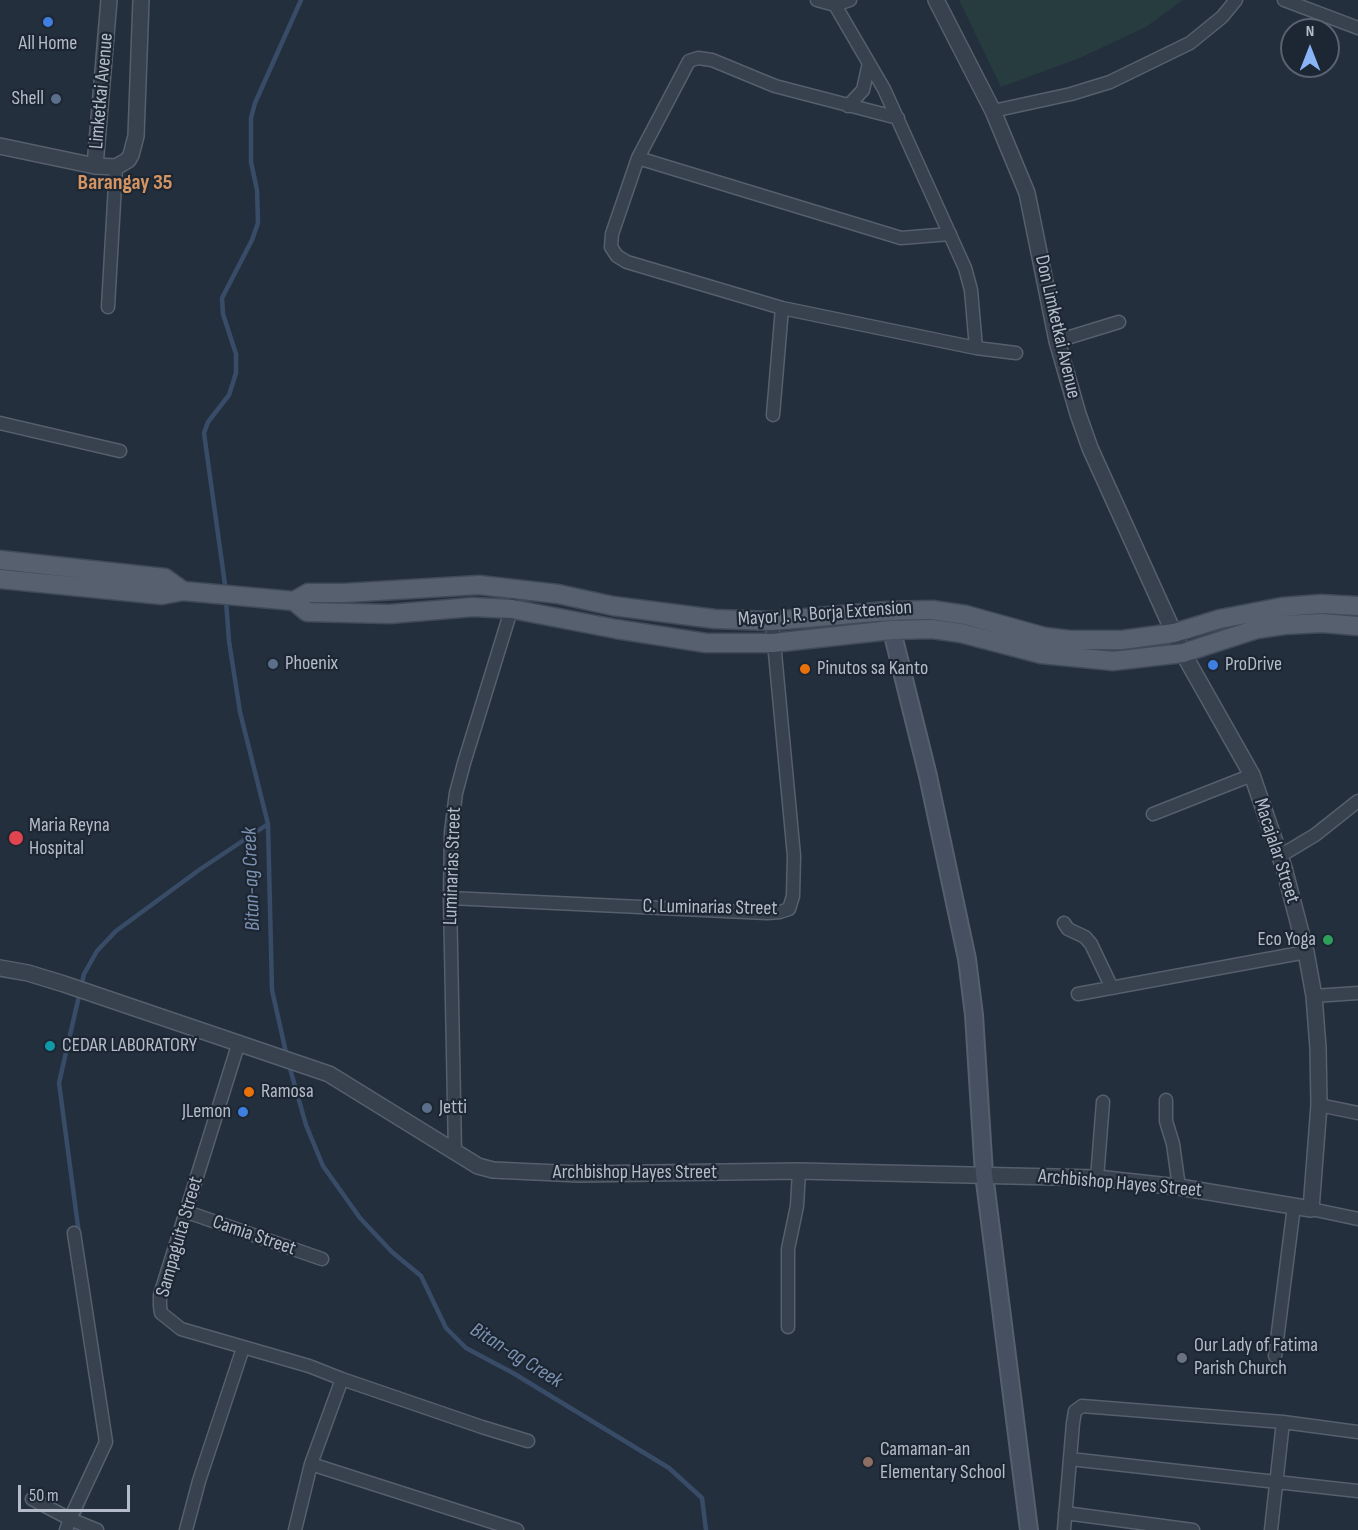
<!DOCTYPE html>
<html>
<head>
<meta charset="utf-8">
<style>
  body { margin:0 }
  #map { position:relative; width:1358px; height:1530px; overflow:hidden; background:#242f3e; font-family:"Sofia Sans Condensed",sans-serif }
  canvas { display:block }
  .north { position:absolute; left:1280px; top:18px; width:60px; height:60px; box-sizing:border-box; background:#1d2633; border:2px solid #59626f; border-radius:50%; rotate:0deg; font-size:16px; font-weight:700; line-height:24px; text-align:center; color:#b4bcc9 }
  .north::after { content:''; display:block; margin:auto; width:21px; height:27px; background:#8ab4f8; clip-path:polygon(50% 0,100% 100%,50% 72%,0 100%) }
  .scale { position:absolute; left:18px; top:1485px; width:112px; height:27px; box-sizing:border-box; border:3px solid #b4bcc9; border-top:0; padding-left:8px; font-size:18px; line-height:21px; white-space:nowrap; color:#b4bcc9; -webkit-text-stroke:4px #1d2633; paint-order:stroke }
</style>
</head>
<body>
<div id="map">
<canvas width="1358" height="1530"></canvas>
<div class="north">N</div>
<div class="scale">50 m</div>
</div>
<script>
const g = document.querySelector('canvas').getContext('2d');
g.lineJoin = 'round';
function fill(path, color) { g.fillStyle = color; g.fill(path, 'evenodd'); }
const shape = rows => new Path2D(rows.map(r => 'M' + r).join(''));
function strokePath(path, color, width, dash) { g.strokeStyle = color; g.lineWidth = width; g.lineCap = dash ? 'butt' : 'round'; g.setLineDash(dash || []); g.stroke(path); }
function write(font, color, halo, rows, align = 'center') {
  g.font = font + ' "Sofia Sans Condensed",sans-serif'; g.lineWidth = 4.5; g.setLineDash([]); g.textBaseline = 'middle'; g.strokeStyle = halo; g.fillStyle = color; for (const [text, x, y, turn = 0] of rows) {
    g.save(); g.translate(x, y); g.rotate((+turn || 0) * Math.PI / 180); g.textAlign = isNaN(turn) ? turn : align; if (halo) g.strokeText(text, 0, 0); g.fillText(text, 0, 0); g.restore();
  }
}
fill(shape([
  [959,0,1183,0,1146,27,1080,58,1001,87]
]), '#263c3f');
strokePath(shape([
  [226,592,204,433,208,422,229,395,236,373,236,354,223,314,222,298,252,240,258,223,257,190,251,162,251,118,255,103,301,0],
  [226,600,229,641,240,712,268,824,272,990,287,1057],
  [289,1065,306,1125,323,1166,360,1218,392,1252,421,1276,446,1328,466,1348,513,1373,669,1468,702,1498,706,1530],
  [79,1234,59,1083,84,974,97,951,116,931,199,870,268,824],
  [73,1530,84,1502]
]), '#394c67', 4.5);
const minor = shape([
  [817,0,835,5,850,0],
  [1284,0,1358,28],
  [835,5,884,89,965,268,971,290,976,348],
  [848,106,863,90,869,63],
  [993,111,1071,94,1110,82,1190,43,1222,17,1236,0],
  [898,118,775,86,712,60,698,58,689,61,638,158,612,234,611,247,617,256,627,262,782,308,976,348,1016,353],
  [638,158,901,238,950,234],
  [108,307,116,167],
  [1057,341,1119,322],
  [773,415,782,308],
  [0,423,120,451],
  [1153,814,1252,775],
  [1280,856,1315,835,1358,801],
  [450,898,767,913,780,912,789,909,793,896,794,856,772,621],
  [1064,923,1068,929,1085,937,1091,944,1112,988],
  [1078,994,1306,952],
  [1314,996,1358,993],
  [239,1042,160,1295,160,1306,161,1313,181,1329,309,1366,342,1379,311,1464,295,1530],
  [1166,1100,1166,1121,1173,1144,1179,1187],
  [1319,1105,1358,1113],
  [455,1153,450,898,451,832,456,793,464,763,513,604],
  [1097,1178,1103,1102],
  [1311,1209,1358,1219],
  [187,1212,322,1259],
  [788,1327,788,1249,797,1206,799,1171],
  [1275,1356,1294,1206],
  [342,1379,482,1427,528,1441],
  [1070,1459,1358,1491],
  [311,1464,517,1530],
  [32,1499,70,1519,97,1530],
  [1065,1513,1193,1530],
  [66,1530,70,1519,106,1442,74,1233],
  [186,1530,199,1481,243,1348],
  [1064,1530,1073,1423,1075,1411,1082,1406,1283,1422,1358,1432],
  [1271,1530,1283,1422]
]);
const tertiary = shape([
  [0,146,95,166,116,167,128,160,131,155,136,136,141,0],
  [95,166,109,0],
  [0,968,28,973,64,984,329,1074,478,1166,493,1170,579,1174,799,1171,1097,1178,1179,1187,1311,1209,1319,1105,1318,1048,1314,996,1306,952,1284,868,1252,775,1183,653,1090,448,1078,414,1057,341,1027,193,993,111,936,0]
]);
const secondary = shape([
  [887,611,928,776,967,959,974,1015,984,1174,1029,1530]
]);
const primary = shape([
  [0,560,165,578,183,591],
  [0,579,162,595,183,591,294,601,307,612,390,614,473,607,512,609,616,629,706,643,773,643,891,630,932,629,961,633,1041,654,1113,661,1183,653,1257,629,1284,625,1322,623,1358,626],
  [294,601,308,593,344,593,479,585,558,594,613,606,715,619,772,621,887,611,932,610,966,615,1045,637,1070,640,1122,640,1174,633,1220,619,1282,607,1321,604,1358,606]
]);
strokePath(minor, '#565f6c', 15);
strokePath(tertiary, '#565f6c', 18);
strokePath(secondary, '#565f6c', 20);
strokePath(primary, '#414a57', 21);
strokePath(minor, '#38414e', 12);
strokePath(tertiary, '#38414e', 15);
strokePath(secondary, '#465061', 16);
strokePath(primary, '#56606e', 18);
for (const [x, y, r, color] of [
  [48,22,6,"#3f7fe0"],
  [56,99,6,"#5c6f8a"],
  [273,664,6,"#5c6f8a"],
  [1213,665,6,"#3f7fe0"],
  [805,669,6,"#e8710a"],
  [16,838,8,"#e0444e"],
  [1328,940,6,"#2e9e5b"],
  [50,1046,6,"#0f9aa8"],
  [249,1092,6,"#e8710a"],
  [427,1108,6,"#5c6f8a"],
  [243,1112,6,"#3f7fe0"],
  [1182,1358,6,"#6b7280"],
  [868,1462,6,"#8d6e63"]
]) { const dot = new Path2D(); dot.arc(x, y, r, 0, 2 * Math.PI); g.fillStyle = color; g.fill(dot); strokePath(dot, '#1d2633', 2); }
write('20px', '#b4bcc9', '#1d2633', [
  ["All Home",48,44,"center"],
  ["Shell",44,99,"right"],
  ["Phoenix",285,664],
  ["ProDrive",1225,665],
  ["Pinutos sa Kanto",817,669],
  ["Maria Reyna",29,826],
  ["Hospital",29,849],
  ["Eco Yoga",1316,940,"right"],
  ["CEDAR LABORATORY",62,1046],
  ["Ramosa",261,1092],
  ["Jetti",439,1108],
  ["JLemon",231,1112,"right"],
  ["Our Lady of Fatima",1194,1346],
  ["Parish Church",1194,1369],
  ["Camaman-an",880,1450],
  ["Elementary School",880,1473]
], 'left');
write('20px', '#b4bcc9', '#1d2633', [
  ["Limketkai Avenue",102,91,-85],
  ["Don Limketkai Avenue",1057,327,77],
  ["Mayor J. R. Borja Extension",825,614,-4],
  ["Macajalar Street",1276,851,72],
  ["Luminarias Street",453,866,-88],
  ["C. Luminarias Street",710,908,1],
  ["Archbishop Hayes Street",635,1173],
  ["Archbishop Hayes Street",1120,1184,5],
  ["Camia Street",254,1236,19],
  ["Sampaguita Street",180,1237,-74]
]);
write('italic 21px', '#7c92b1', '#1d2633', [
  ["Bitan-ag Creek",252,879,-92],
  ["Bitan-ag Creek",516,1356,32]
]);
write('bold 22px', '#d59563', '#1d2633', [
  ["Barangay 35",125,183]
]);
</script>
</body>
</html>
